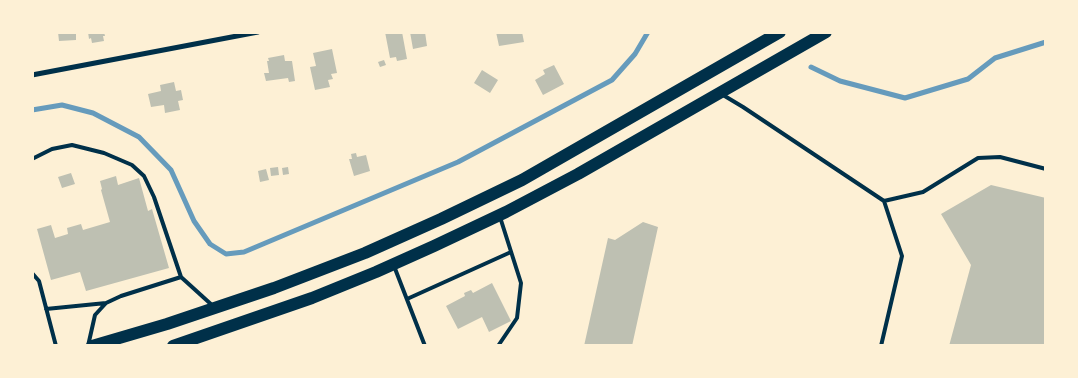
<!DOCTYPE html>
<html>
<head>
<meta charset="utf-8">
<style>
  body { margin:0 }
  #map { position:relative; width:1078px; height:378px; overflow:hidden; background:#fdf0d5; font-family:"DejaVu Sans",sans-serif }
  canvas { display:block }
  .frame { position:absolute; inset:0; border:34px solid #fdf0d5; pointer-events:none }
</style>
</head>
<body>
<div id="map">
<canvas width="1078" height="378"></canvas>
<div class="frame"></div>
</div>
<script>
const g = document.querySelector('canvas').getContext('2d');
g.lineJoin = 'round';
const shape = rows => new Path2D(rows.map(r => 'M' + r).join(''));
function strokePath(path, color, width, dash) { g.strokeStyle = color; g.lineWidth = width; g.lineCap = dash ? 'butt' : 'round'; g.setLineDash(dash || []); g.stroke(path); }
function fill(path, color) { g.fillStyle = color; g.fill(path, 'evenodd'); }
strokePath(shape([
  [811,67,840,81,905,98,968,79,995,58,1046,42],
  [32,110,62,105,93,113,139,137,171,170,194,221,210,244,226,254,244,252,458,162,612,80,635,54,648,32]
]), '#669bbc', 5);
fill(shape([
  [58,32,76,32,76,40,59,41],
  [88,32,104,32,105,36,103,36,104,41,92,43,91,38,89,39],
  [385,32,402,32,407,59,397,61,396,57,390,58],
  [410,32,425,32,427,46,413,49],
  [496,32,522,32,524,42,499,46],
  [332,49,337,73,331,74,333,79,328,80,330,87,315,90,310,67,316,66,313,53],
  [284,55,285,61,292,61,295,81,289,82,288,78,266,81,264,73,269,73,267,61,269,61,268,58],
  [384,60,386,65,380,67,378,62],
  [554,65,564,84,543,95,535,80,545,74,543,70],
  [482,70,498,80,490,93,474,83],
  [174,82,176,91,181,90,183,100,178,101,180,110,165,113,164,105,151,107,148,94,161,91,160,85],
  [356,153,357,157,366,155,370,171,354,176,349,159,352,159,351,154],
  [278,167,279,175,271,176,270,168],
  [288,167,289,174,283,175,282,168],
  [266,169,269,180,260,182,258,171],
  [71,173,75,184,62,188,58,177],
  [116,176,118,185,139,178,148,211,152,209,169,268,86,291,80,272,51,280,37,229,51,225,55,238,68,234,67,228,81,224,83,230,110,222,101,190,102,189,100,181],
  [991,185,1046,198,1046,346,949,346,971,265,941,214],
  [643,222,658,227,632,346,584,346,608,238,615,240],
  [492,283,511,321,489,332,482,317,458,329,446,306,465,296,464,293,471,290,473,293]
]), '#bec0b2');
strokePath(shape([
  [723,95,743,107,884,201,902,256,881,346],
  [32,159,52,149,72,145,104,153,132,165,144,176,154,197,181,277,213,306],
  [884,201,923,192,978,158,1000,157,1046,169],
  [394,266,425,346],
  [32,273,39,281,56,346],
  [407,299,511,252],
  [46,309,106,303],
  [88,346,95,315,106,303,121,296,181,277],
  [498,346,517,318,521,283,500,217]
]), '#003049', 4);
strokePath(shape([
  [32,75,258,32]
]), '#003049', 5);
strokePath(shape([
  [92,346,167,324,274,288,365,253,441,219,522,180,780,32],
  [173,346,312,298,376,272,434,246,506,212,578,174,826,32]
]), '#003049', 12);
</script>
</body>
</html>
